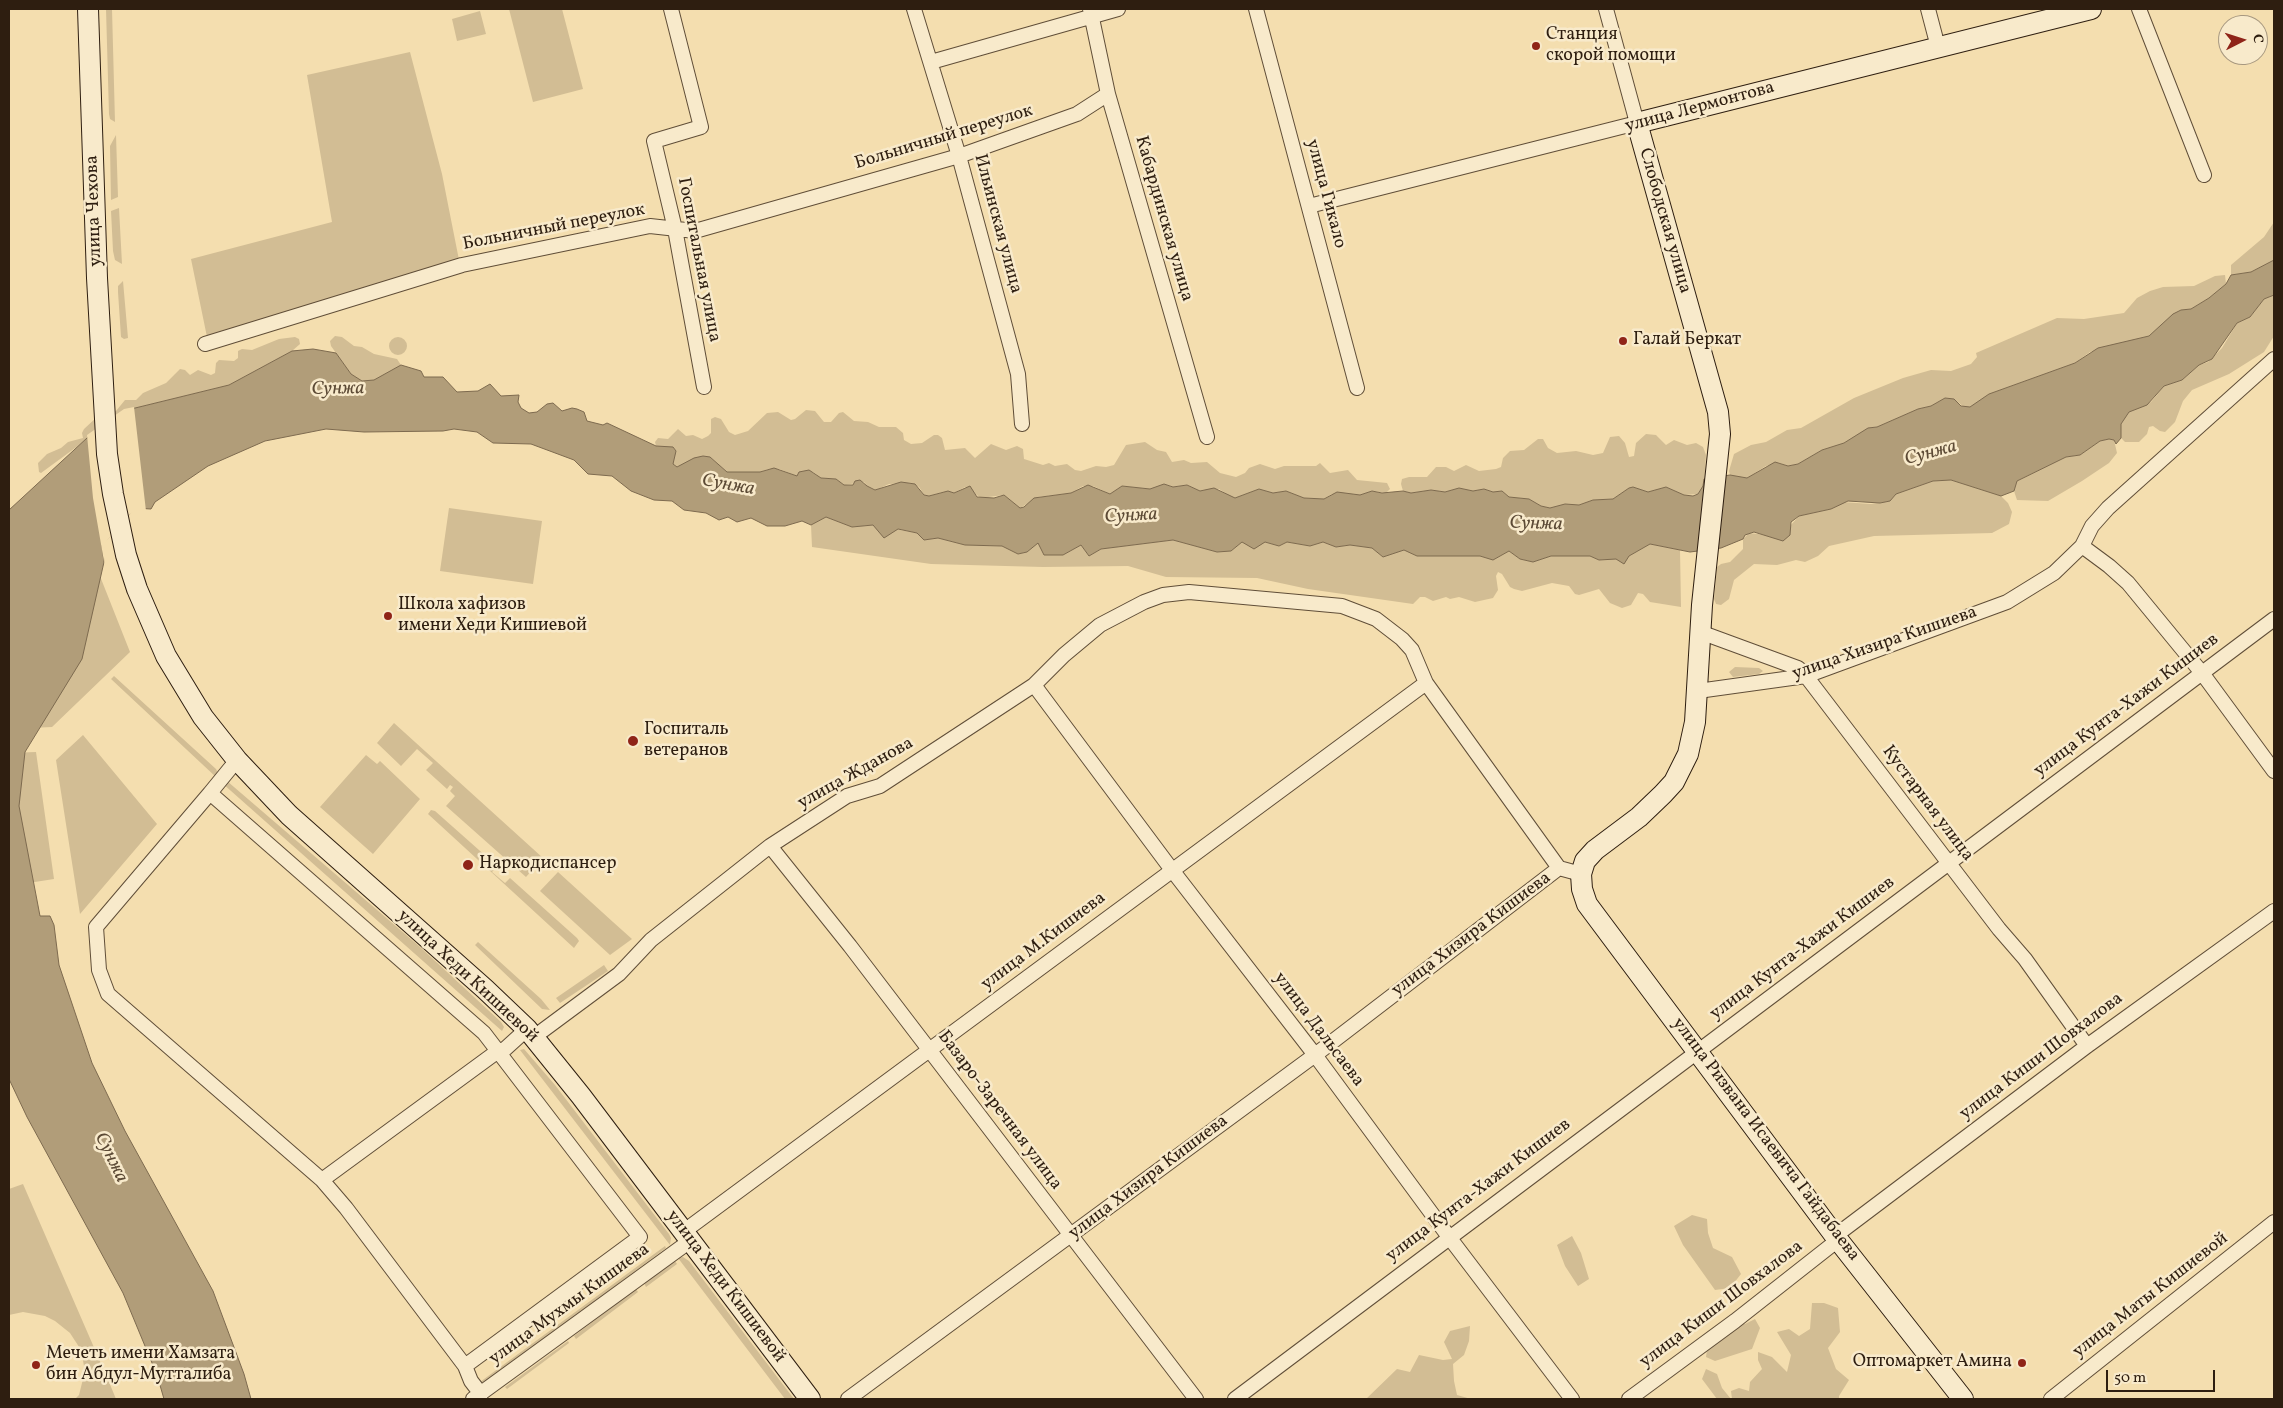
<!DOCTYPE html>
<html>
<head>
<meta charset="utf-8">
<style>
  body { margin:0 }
  #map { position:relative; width:2283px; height:1408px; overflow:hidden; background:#f4deaf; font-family:Vollkorn,serif }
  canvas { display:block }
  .frame { position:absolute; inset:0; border:10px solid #2e1e10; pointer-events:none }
  .north { position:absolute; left:2218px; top:15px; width:50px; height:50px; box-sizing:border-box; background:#f8eacb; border:1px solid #a79880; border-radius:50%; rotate:85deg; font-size:14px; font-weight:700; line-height:20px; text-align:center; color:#2e1e10 }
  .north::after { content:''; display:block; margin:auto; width:18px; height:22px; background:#8f2418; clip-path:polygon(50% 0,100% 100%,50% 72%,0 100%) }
  .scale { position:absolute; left:2106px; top:1370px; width:109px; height:22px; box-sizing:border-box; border:2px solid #2e1e10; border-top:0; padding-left:6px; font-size:15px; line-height:18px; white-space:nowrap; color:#2e1e10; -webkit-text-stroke:4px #f8eacb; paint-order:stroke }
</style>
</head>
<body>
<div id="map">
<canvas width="2283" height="1408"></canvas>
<div class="frame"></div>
<div class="north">С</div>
<div class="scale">50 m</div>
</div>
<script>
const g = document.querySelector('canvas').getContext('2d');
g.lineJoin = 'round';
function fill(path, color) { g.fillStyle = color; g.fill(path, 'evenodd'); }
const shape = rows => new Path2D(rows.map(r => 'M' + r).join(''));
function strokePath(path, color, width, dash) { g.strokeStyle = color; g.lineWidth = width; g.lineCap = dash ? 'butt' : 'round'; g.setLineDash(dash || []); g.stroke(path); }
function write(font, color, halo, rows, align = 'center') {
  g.font = font + ' Vollkorn,serif'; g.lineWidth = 5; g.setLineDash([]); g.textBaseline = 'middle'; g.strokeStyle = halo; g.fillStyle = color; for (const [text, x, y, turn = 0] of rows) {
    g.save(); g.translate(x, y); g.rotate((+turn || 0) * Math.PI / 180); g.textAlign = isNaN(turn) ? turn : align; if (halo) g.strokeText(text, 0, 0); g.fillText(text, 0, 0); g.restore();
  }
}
fill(shape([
  [106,9,112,9,115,122,110,119,109,114],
  [509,9,562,9,583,89,533,102],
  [480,11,486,34,457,41,452,19],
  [410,52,442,174,459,260,207,337,191,259,332,222,307,75],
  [116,135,118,197,111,200,110,146],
  [119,208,122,264,115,260,113,251,111,211],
  [2274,222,2274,260,2251,272,2231,275,2231,265,2264,237],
  [2225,275,2226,284,2209,298,2191,309,2181,310,2149,336,2090,352,2075,363,1989,394,1974,406,1965,408,1954,399,1945,398,1931,406,1918,409,1877,427,1872,427,1844,443,1822,450,1798,464,1788,466,1779,463,1766,466,1747,478,1735,477,1730,475,1729,471,1734,454,1751,445,1766,442,1787,430,1801,428,1854,398,1903,378,1931,370,1951,371,1971,364,1977,357,1976,353,2057,318,2084,319,2124,313,2137,298,2150,291,2163,287,2194,286,2215,276],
  [123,281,128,338,124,339,121,337,118,292,118,286],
  [2274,295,2274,336,2264,352,2229,374,2192,390,2183,401,2175,422,2165,432,2160,431,2153,426,2149,427,2147,434,2139,442,2125,442,2121,438,2121,424,2129,411,2151,402,2164,386,2182,380,2199,365,2208,362,2222,348,2237,323,2250,317,2264,299],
  [335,336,342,337,354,346,362,347,374,354,397,359,401,365,374,381,362,381,351,374,331,346,330,341],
  '389 346a9 9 0 1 1 18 0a9 9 0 1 1-18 0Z',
  [295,337,299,339,300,344,292,351,229,385,127,410,41,473,39,472,38,463,47,454,61,448,68,442,83,438,82,433,84,429,98,416,116,411,125,400,136,400,143,393,166,383,180,369,185,370,190,375,198,370,211,375,215,373,216,363,219,360,234,361,238,358,238,351,242,349,252,350,279,339],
  [806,410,815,411,824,422,831,422,839,413,843,412,854,421,868,422,879,427,896,427,903,433,904,440,911,444,922,443,934,435,938,435,942,438,945,450,965,448,975,458,991,444,1006,450,1017,446,1023,449,1024,459,1043,465,1049,463,1055,466,1067,464,1075,470,1081,471,1096,466,1106,467,1114,465,1126,445,1145,442,1157,450,1166,452,1172,462,1184,460,1191,463,1207,462,1220,473,1236,477,1245,473,1249,468,1260,464,1275,469,1284,466,1316,466,1320,463,1330,473,1348,470,1357,480,1387,483,1390,489,1386,493,1372,491,1360,495,1332,494,1324,499,1304,498,1286,491,1273,493,1259,489,1235,498,1231,497,1219,489,1200,491,1187,485,1173,487,1168,485,1150,489,1122,486,1110,494,1093,486,1083,486,1071,493,1039,497,1020,508,1004,495,981,498,965,487,954,493,943,492,929,496,924,495,919,487,911,483,889,484,876,490,867,486,864,482,844,485,836,479,821,478,813,472,797,476,779,469,769,469,760,472,727,472,710,457,677,467,673,464,672,459,676,451,673,447,663,448,656,446,655,442,658,438,668,439,678,429,686,436,693,435,702,439,708,436,711,433,711,419,715,417,721,419,729,432,735,435,748,431,767,413,778,412,791,420,795,419],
  [1646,434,1656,435,1666,445,1674,440,1687,445,1696,443,1703,447,1706,455,1704,486,1698,494,1684,495,1666,487,1648,492,1633,487,1629,488,1613,499,1593,500,1579,505,1565,504,1551,508,1541,506,1529,499,1509,497,1502,491,1493,492,1484,489,1473,491,1459,488,1445,492,1431,490,1411,493,1403,491,1401,484,1402,479,1409,477,1427,477,1436,467,1446,467,1454,471,1466,465,1479,471,1496,469,1501,467,1503,458,1510,451,1524,450,1538,439,1543,439,1548,448,1557,453,1576,451,1593,455,1603,453,1610,437,1619,436,1625,443,1629,457,1634,456,1636,443],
  [2109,439,2114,440,2117,453,2109,463,2082,481,2048,501,2017,500,2014,491,2017,481,2066,457,2080,455,2100,441],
  [1951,480,2001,496,2008,503,2012,512,2009,524,1992,533,1874,536,1829,546,1818,556,1805,562,1796,560,1777,565,1754,564,1734,580,1729,599,1721,605,1716,604,1714,599,1717,567,1721,564,1730,562,1743,549,1743,539,1749,533,1768,535,1790,526,1799,516,1831,509,1843,502,1871,504,1890,501,1896,494,1933,481],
  [449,508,542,521,533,584,440,571],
  [826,517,852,527,873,525,917,533,924,540,938,538,965,545,1002,546,1018,554,1027,552,1038,542,1063,555,1081,545,1089,556,1101,549,1173,540,1217,552,1231,551,1242,542,1265,542,1279,546,1287,542,1310,546,1323,542,1336,547,1350,545,1372,548,1383,557,1404,549,1417,556,1480,556,1493,560,1509,551,1520,559,1533,562,1551,556,1590,556,1599,560,1616,558,1629,556,1650,544,1680,550,1681,607,1650,602,1643,594,1638,593,1631,605,1622,608,1610,603,1599,589,1579,595,1575,594,1569,586,1552,583,1522,591,1514,589,1510,587,1502,574,1498,572,1496,576,1498,590,1493,598,1475,602,1459,597,1450,599,1446,597,1433,601,1425,597,1420,597,1413,604,1308,589,1257,578,1166,577,1128,566,1043,567,931,564,812,547,811,525],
  [94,561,130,652,52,727,9,729,9,624],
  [1735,667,1759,668,1763,671,1759,674,1733,677,1729,672],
  [114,676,216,769,218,773,217,778,111,679],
  [394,723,543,858,526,877,446,806,455,796,450,791,453,787,450,785,447,789,426,770,433,763,417,749,401,766,377,743],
  [83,735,157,824,80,914,56,760],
  [36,752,54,879,9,886,9,753],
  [366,755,377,764,380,761,420,799,373,854,320,807],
  [227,781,419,946,501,1022,504,1027,502,1031,222,783],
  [431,810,435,811,497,866,492,872,505,883,510,878,577,938,579,941,574,948,428,814],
  [558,872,613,922,632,939,610,955,540,891],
  [478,942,541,999,550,1010,542,1009,475,945],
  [604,965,608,971,560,1003,556,998],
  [524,1049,555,1085,669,1234,671,1238,670,1245,520,1050],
  [23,1184,109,1382,116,1399,75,1399,79,1395,83,1379,84,1366,81,1350,70,1333,55,1321,45,1316,23,1312,9,1315,9,1189],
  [1692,1215,1707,1219,1708,1233,1713,1248,1732,1257,1741,1274,1730,1288,1715,1290,1683,1245,1674,1226],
  [1572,1236,1581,1253,1589,1279,1578,1286,1565,1266,1557,1245],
  [665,1246,666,1248,486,1382,480,1382],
  [683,1257,689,1261,794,1399,785,1399,678,1258],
  [675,1261,677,1264,646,1287,644,1283],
  [636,1289,638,1292,576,1339,574,1336],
  [1812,1303,1824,1303,1838,1308,1840,1332,1828,1348,1836,1369,1849,1380,1839,1396,1839,1399,1732,1399,1731,1391,1739,1388,1749,1391,1750,1382,1762,1369,1758,1360,1758,1352,1772,1357,1787,1372,1791,1355,1777,1332,1789,1329,1799,1336,1810,1329],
  [1755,1319,1760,1328,1752,1349,1715,1361,1706,1357,1707,1350,1737,1324,1745,1324],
  [1470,1326,1469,1341,1464,1355,1453,1364,1454,1381,1457,1395,1471,1399,1366,1399,1397,1369,1410,1372,1419,1355,1443,1360,1452,1359,1444,1342,1450,1331],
  [568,1341,569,1343,507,1389,505,1387],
  [1706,1369,1717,1374,1722,1388,1731,1399,1717,1399,1702,1379]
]), '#d2bd94');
const water = shape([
  [2274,260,2274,295,2264,299,2250,317,2237,323,2212,359,2199,365,2182,380,2164,386,2147,405,2129,412,2121,424,2121,438,2116,444,2114,440,2109,439,2100,441,2080,455,2066,457,2017,481,2014,491,2001,496,1951,480,1933,481,1896,494,1890,501,1880,503,1848,501,1831,509,1799,516,1791,522,1790,535,1783,541,1754,532,1745,535,1743,539,1721,548,1690,552,1650,544,1629,556,1624,564,1616,559,1599,560,1590,556,1551,556,1533,562,1520,559,1509,551,1493,560,1480,556,1417,556,1404,550,1383,557,1372,548,1350,545,1336,547,1323,542,1310,546,1287,542,1279,546,1265,542,1254,549,1242,542,1231,551,1217,552,1173,540,1101,549,1089,556,1081,545,1063,555,1044,555,1038,543,1027,552,1018,554,1002,546,965,545,938,538,924,540,917,533,898,529,884,538,873,525,852,527,826,517,811,525,802,521,785,526,767,526,751,518,737,522,728,517,719,520,706,513,684,510,672,501,654,500,631,491,612,476,588,474,574,460,531,444,493,443,477,432,454,429,443,431,364,432,326,429,265,441,208,466,155,502,151,509,135,508,102,545,104,562,82,659,25,752,19,806,40,916,50,916,54,925,59,965,92,1063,125,1131,213,1291,244,1374,251,1399,164,1399,157,1375,123,1293,27,1117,9,1079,9,510,87,438,127,410,229,385,292,351,313,349,336,353,351,374,362,381,374,380,401,365,421,371,424,377,443,377,457,392,478,391,490,384,501,396,519,395,518,402,521,408,529,413,537,412,547,404,553,403,562,411,572,408,577,409,584,412,587,421,603,425,607,423,656,446,673,447,676,451,673,464,677,467,694,458,703,456,710,457,727,472,760,472,774,468,797,476,799,472,809,470,821,478,836,479,844,485,853,485,855,481,860,480,867,486,875,490,901,482,915,484,924,495,929,496,948,491,954,493,970,486,977,497,994,498,1004,495,1020,508,1024,507,1034,498,1071,493,1088,485,1110,494,1122,486,1150,489,1164,484,1173,487,1187,485,1200,491,1214,488,1235,498,1259,489,1273,493,1286,491,1304,498,1324,499,1337,492,1360,495,1372,491,1382,493,1403,491,1411,493,1431,490,1445,492,1459,488,1473,491,1484,489,1493,492,1502,491,1509,497,1529,499,1541,506,1550,508,1565,504,1579,505,1593,500,1613,499,1629,488,1633,487,1648,492,1666,487,1684,495,1693,496,1698,494,1703,486,1704,479,1730,475,1747,478,1775,462,1788,466,1798,464,1822,450,1844,443,1868,428,1877,427,1918,409,1931,406,1945,398,1954,399,1961,406,1970,407,1989,394,2075,363,2098,348,2149,336,2173,314,2181,310,2191,309,2209,298,2226,284,2231,275,2251,272,2274,260]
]);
fill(water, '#b19d79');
strokePath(water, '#7d6a4f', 1);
fill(shape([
  [134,407,146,511,136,510,125,518,106,542,104,552,105,567,93,498,87,435,124,409]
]), '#f4deaf');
const street = shape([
  [671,9,701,127,654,141,675,229,704,387],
  [914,9,959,156,1018,374,1022,424],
  [1090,9,1108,94,1207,437],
  [1256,9,1357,388],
  [1928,9,1938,47],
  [2139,9,2204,175],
  [931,62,1118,9],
  [1309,206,1637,123,1606,9],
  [205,344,462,265,650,226,695,231,959,156,1077,114,1108,94],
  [2082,546,2109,566,2128,583,2202,673,2274,771],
  [1700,632,1798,668,1806,676,1999,929,2025,959,2087,1046],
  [1034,685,1172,870,1315,1055,1449,1237,1572,1399],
  [1698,691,1806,676,2007,602,2054,573,2082,546,2092,526,2108,508,2274,359],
  [210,793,484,1033,640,1237,465,1366,346,1208,322,1180,108,994,99,970,96,927,210,793],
  [210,793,237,760],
  [770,846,850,946,1196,1399],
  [534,1037,619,974,651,940,770,846,847,796,880,786,1034,685,1064,655,1100,625,1144,602,1163,595,1189,592,1342,606,1376,619,1402,639,1412,650,1426,683,1559,868],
  [322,1180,498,1051,505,1049,527,1029],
  [683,1232,1426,683],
  [1835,1236,2087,1046,2274,911],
  [465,1366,471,1381,481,1394],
  [473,1399,690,1241],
  [848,1399,1315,1055,1559,868,1581,874],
  [1235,1399,2274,619],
  [1629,1399,1735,1321,1838,1240],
  [2051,1399,2274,1222]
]);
const secondary = shape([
  [88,9,97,278,107,454,113,494,126,555,137,589,166,656,203,717,237,760,289,815,485,989,527,1029,581,1096,810,1399],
  [1963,1399,1835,1236,1587,904,1582,889,1581,874,1585,861,1595,850,1639,817,1663,794,1674,782,1688,754,1695,722,1702,605,1720,434,1718,412,1637,123,2091,9]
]);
strokePath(street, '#604e38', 16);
strokePath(secondary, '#2e1e10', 22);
strokePath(street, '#f8eacb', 14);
strokePath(secondary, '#f8eacb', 20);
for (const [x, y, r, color] of [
  [1536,46,5,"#8f2418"],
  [1623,341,5,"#8f2418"],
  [388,616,5,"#8f2418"],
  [633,741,6,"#8f2418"],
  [468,865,6,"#8f2418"],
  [2022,1363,5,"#8f2418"],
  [36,1365,5,"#8f2418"]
]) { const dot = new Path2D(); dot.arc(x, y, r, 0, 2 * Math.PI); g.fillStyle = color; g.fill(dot); strokePath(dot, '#f8eacb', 2); }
write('18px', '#2e1e10', '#f8eacb', [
  ["Станция",1546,36],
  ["скорой помощи",1546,57],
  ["Галай Беркат",1633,341],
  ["Школа хафизов",398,606],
  ["имени Хеди Кишиевой",398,627],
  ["Госпиталь",644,731],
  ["ветеранов",644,752],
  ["Наркодиспансер",479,865],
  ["Мечеть имени Хамзата",46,1355],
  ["бин Абдул-Мутталиба",46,1376],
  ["Оптомаркет Амина",2012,1363,"right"]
], 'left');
write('18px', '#2e1e10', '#f8eacb', [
  ["улица Лермонтова",1700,108,-15],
  ["Больничный переулок",944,138,-17],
  ["улица Гикало",1325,194,75],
  ["улица Чехова",95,211,-92],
  ["Кабардинская улица",1163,219,74],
  ["Слободская улица",1664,221,74],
  ["Ильинская улица",997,224,75],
  ["Больничный переулок",554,228,-11],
  ["Госпитальная улица",698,260,79],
  ["улица Хизира Кишиева",1885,644,-19],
  ["улица Кунта-Хажи Кишиев",2127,706,-37],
  ["улица Жданова",856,774,-29],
  ["Кустарная улица",1927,804,53],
  ["улица Хизира Кишиева",1472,935,-37],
  ["улица М.Кишиева",1044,942,-37],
  ["улица Кунта-Хажи Кишиев",1803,949,-37],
  ["улица Хеди Кишиевой",467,977,43],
  ["улица Дальсаева",1318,1030,53],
  ["улица Киши Шовхалова",2042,1057,-37],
  ["Базаро-Заречная улица",999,1111,53],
  ["улица Ризвана Исаевича Гайдабаева",1765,1140,53],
  ["улица Хизира Кишиева",1149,1178,-37],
  ["улица Кунта-Хажи Кишиев",1479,1191,-37],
  ["улица Хеди Кишиевой",725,1287,53],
  ["улица Маты Кишиевой",2151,1296,-38],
  ["улица Мухмы Кишиева",570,1305,-36],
  ["улица Киши Шовхалова",1722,1305,-37]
]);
write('italic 19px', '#5c4a35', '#f8eacb', [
  ["Сунжа",338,390,-1],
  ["Сунжа",1931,454,-15],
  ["Сунжа",728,486,10],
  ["Сунжа",1131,517,-3],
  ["Сунжа",1536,525,2],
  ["Сунжа",110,1158,64]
]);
</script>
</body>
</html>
